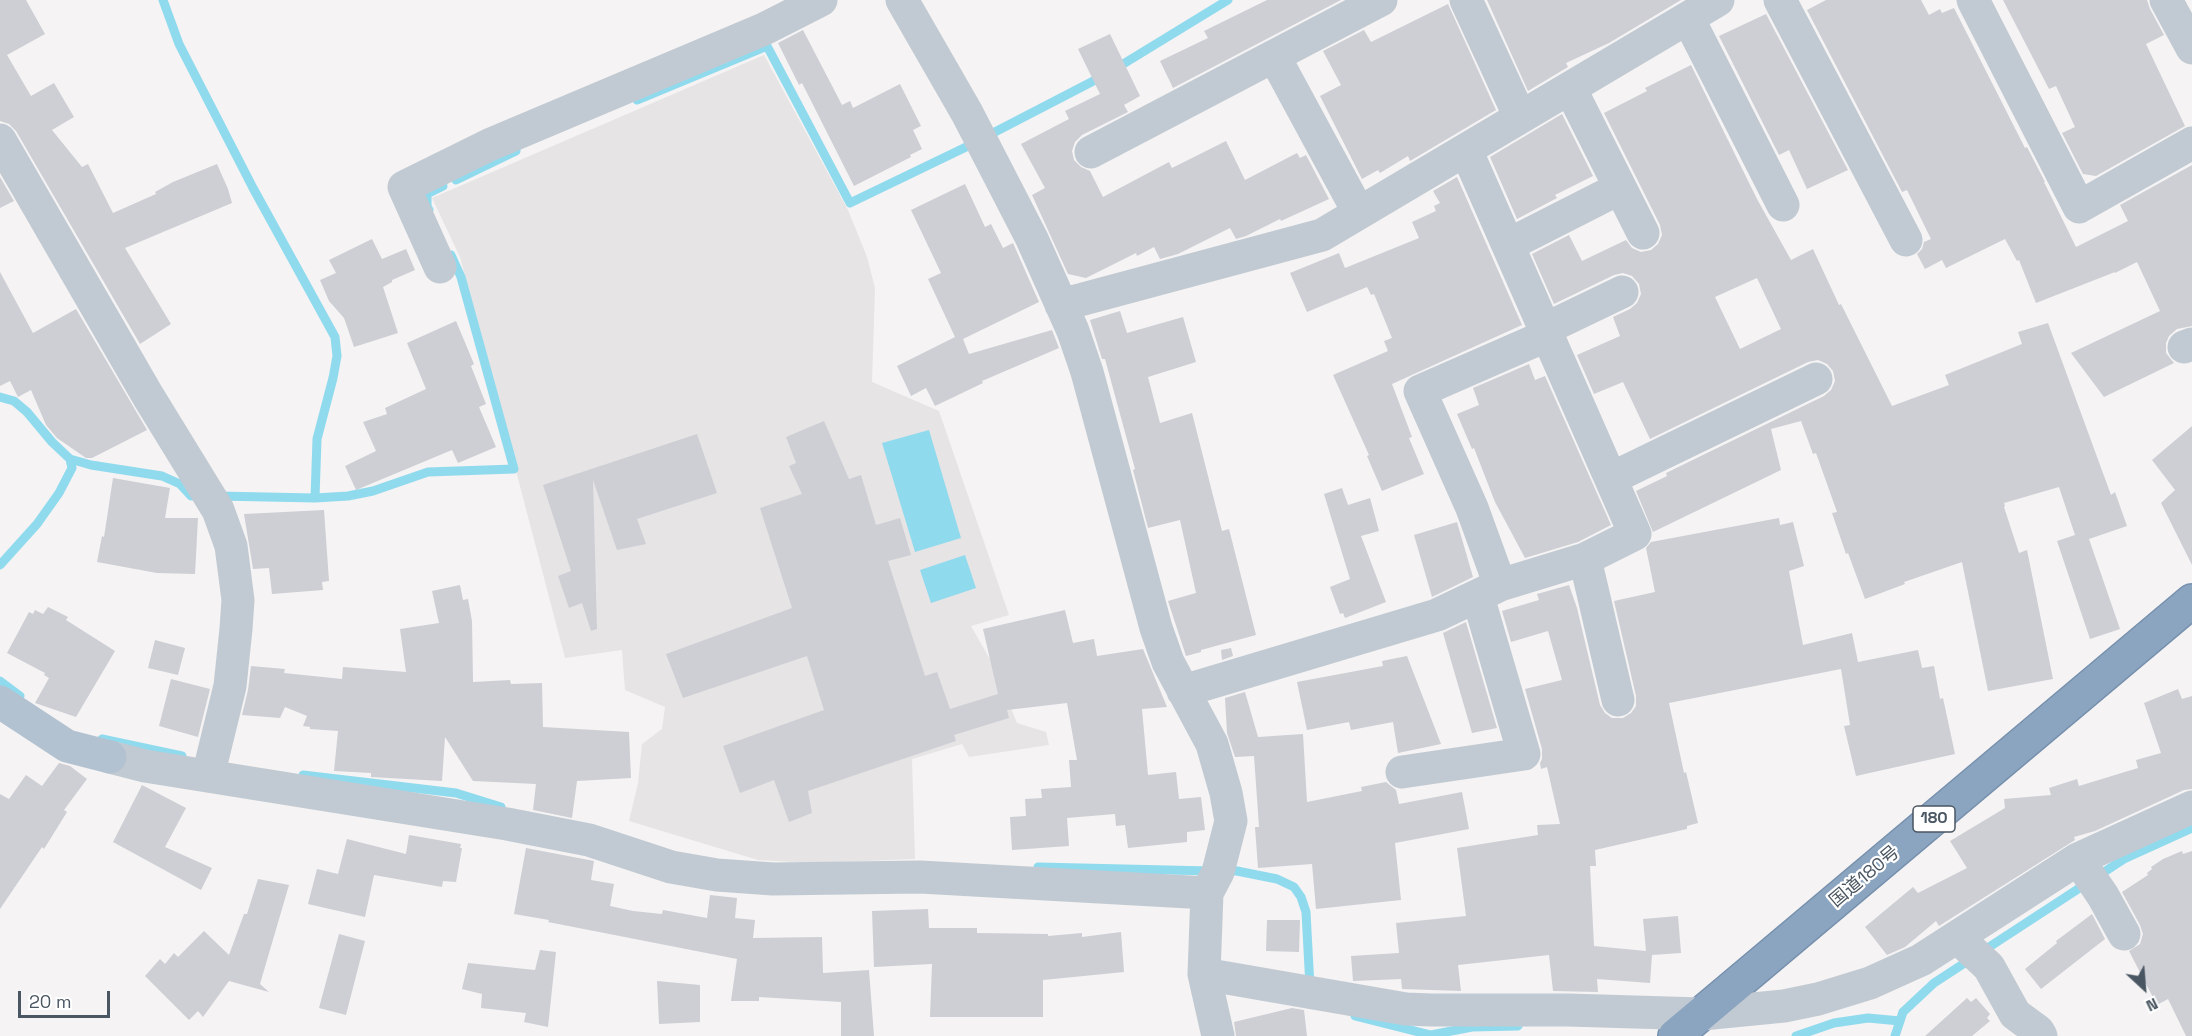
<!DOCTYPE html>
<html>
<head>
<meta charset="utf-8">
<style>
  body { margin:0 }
  #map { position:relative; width:2192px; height:1036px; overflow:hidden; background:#f5f3f3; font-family:"Space Grotesk",sans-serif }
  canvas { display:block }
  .north { position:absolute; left:2114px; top:958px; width:60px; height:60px; -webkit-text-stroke:4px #fff; paint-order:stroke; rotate:154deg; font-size:16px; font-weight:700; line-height:24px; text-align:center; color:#4a5661 }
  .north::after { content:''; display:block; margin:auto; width:21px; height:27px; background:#4a5661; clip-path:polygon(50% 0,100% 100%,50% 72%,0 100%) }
  .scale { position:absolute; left:18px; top:991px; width:92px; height:27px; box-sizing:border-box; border:3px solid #4a5661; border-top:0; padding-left:8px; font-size:18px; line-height:21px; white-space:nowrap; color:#4a5661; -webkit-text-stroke:4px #fff; paint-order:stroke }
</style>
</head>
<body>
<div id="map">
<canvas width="2192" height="1036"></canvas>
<div class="north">N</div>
<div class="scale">20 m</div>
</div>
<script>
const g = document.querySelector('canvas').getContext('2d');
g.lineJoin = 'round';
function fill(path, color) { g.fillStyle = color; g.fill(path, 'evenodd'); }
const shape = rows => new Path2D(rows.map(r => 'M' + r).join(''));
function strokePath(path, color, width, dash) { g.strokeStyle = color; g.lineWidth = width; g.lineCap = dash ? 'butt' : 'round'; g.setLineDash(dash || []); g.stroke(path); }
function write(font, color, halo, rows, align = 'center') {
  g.font = font + ' "Space Grotesk","Noto Sans JP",sans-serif'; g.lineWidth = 4.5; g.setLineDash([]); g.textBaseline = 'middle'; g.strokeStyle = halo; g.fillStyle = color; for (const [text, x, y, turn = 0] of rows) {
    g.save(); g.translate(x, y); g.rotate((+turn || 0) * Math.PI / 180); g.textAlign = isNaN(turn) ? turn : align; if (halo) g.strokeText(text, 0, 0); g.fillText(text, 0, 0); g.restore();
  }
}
fill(shape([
  [764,55,848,210,867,257,875,288,872,382,939,411,1009,615,971,626,995,668,1017,723,1046,732,1049,745,969,757,962,744,912,759,915,859,812,863,758,860,629,821,638,783,642,744,662,729,665,707,625,690,622,650,565,658,460,257,432,198]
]), '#e6e4e5');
fill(shape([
  [929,430,961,538,915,552,882,443],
  [965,555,976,588,931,603,920,570]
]), '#90daee');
strokePath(shape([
  [163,0,179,44,253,188,335,337,337,356,333,378,317,439,315,498,217,496],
  [1115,69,1228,0],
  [637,100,767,46,850,203,964,148,1103,76],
  [456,180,516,151],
  [429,210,427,206,427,194,443,186],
  [0,397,14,401,27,412,52,442,70,459,72,468,59,493,37,524,0,565],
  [70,459,91,465,162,476,180,484,191,496,200,496],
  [315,498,348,496,373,491,428,472,514,469,461,277,451,255],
  [0,681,20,696],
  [102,739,182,756],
  [303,775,456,793,501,807],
  [1038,867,1211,871],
  [1224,871,1237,871,1277,879,1294,887,1301,897,1306,912,1310,987],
  [1355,1016,1431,1035,1472,1027,1518,1026],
  [1796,1036,1834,1023,1868,1018,1900,1021],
  [1895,1036,1903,1012,1934,983,2124,859,2192,828]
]), '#90daee', 9);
fill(shape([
  [0,0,26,0,45,34,7,55,31,96,54,83,74,117,52,130,82,167,88,164,113,213,156,194,155,192,173,182,217,164,228,189,232,203,125,248,171,324,140,344,16,131,9,124,0,121],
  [1267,0,1341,0,1173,88,1160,61,1208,38,1204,31],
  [1487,0,1681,0,1609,43,1566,63,1568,67,1528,91],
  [1826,0,1921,0,1929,15,1940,9,1942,13,1954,8,2025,148,2027,147,2045,182,2044,182,2076,247,2128,221,2120,205,2192,165,2192,326,2177,329,2169,336,2166,343,2166,353,2174,363,2104,397,2071,353,2160,311,2137,262,2115,273,2115,272,2036,303,2019,260,2017,261,2005,239,1946,268,1942,260,1925,269,1917,254,1922,249,1924,242,1931,239,1907,190,1902,192,1807,10],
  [2003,0,2147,0,2150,9,2164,35,2146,44,2185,126,2096,176,2083,174,2062,133,2075,127,2056,86,2049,89],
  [1448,4,1496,110,1410,161,1408,156,1380,173,1378,170,1362,179,1320,96,1341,85,1323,51,1364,30,1371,42],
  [1766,14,1848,170,1807,189,1789,150,1779,155,1719,36],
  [803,30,842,105,850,101,853,108,900,84,921,126,913,130,922,149,910,155,911,157,854,186,802,83,799,85,778,43],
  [1110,34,1140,96,1124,105,1128,112,1082,135,1075,142,1072,151,1074,160,1081,167,1090,171,1103,197,1169,162,1172,168,1226,141,1245,180,1297,153,1300,158,1306,155,1329,199,1281,221,1280,219,1246,236,1236,239,1230,228,1178,254,1160,259,1154,247,1137,256,1136,253,1086,278,1068,274,1032,195,1045,188,1021,144,1069,119,1065,111,1100,94,1078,49],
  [1691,65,1757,199,1791,260,1813,249,1839,305,1841,304,1892,406,1949,385,1945,375,2022,344,2018,332,2048,323,2111,495,2115,492,2127,526,2089,539,2120,629,2090,639,2057,541,2075,535,2059,487,2004,503,2005,506,2004,507,2019,553,2027,550,2053,679,1988,691,1962,562,1904,582,1905,584,1865,599,1848,553,1846,554,1832,513,1837,512,1816,453,1813,454,1801,421,1771,429,1781,470,1653,532,1636,491,1667,476,1666,473,1824,396,1831,390,1835,381,1833,371,1827,364,1818,360,1808,362,1650,439,1623,382,1594,394,1577,355,1620,336,1613,317,1630,309,1637,303,1641,294,1639,284,1632,276,1623,273,1614,275,1554,304,1532,254,1569,235,1582,261,1626,240,1632,248,1641,252,1651,250,1658,244,1662,235,1660,225,1604,113,1647,91,1645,88],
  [1757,278,1781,329,1740,349,1715,297],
  [1562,114,1593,176,1555,195,1557,198,1517,219,1490,157],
  [0,177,14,201,0,208],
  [1457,177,1522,325,1392,384,1412,437,1409,438,1424,474,1382,491,1367,456,1369,455,1333,375,1388,351,1384,341,1392,338,1374,294,1371,295,1367,287,1307,312,1290,273,1339,253,1345,268,1419,238,1412,222,1436,211,1434,206,1440,203,1433,191],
  [965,184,985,227,991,224,1003,248,1013,243,1039,302,963,339,969,354,1052,330,1059,348,982,381,983,383,935,406,926,388,911,396,897,366,955,337,928,279,941,273,911,210],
  [372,239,382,259,406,249,415,270,392,280,392,282,383,287,398,333,354,347,344,318,329,301,320,280,336,273,329,260],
  [0,272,33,333,76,309,147,430,92,458,86,458,57,438,46,425,31,390,18,397,10,381,0,386],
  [1120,311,1127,333,1183,317,1196,362,1148,377,1160,423,1192,413,1222,531,1229,529,1256,635,1201,650,1201,652,1186,656,1168,601,1196,593,1180,520,1148,528,1133,470,1135,469,1105,359,1102,359,1090,320],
  [456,321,474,364,471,366,486,404,479,407,496,447,458,463,452,450,356,490,345,466,376,451,363,422,387,414,385,408,426,389,407,343],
  [1529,364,1535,380,1545,376,1611,525,1578,542,1525,558,1495,502,1474,448,1472,449,1457,414,1479,405,1473,388],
  [824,421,849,479,861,475,876,525,900,518,911,555,888,561,925,676,937,672,950,709,998,694,983,629,1065,610,1073,643,1094,639,1097,656,1143,649,1167,707,1142,709,1148,775,1176,772,1179,799,1201,797,1205,830,1187,832,1187,842,1128,848,1125,825,1116,826,1115,814,1067,818,1069,846,1012,850,1010,817,1026,816,1025,799,1042,798,1041,789,1071,787,1069,760,1077,760,1067,703,1007,710,1009,718,954,735,956,741,808,791,812,813,789,822,774,780,740,793,723,746,824,710,807,656,683,698,666,654,792,608,760,508,802,494,789,466,796,463,786,437],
  [2192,426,2192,565,2161,503,2175,490,2152,460],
  [697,434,717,493,637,519,646,544,617,550,593,480,597,629,591,631,582,603,569,608,558,576,571,571,543,485],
  [113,478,170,488,165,518,198,518,195,574,157,573,97,562,102,536,104,537],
  [1342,488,1348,505,1370,498,1379,531,1361,536,1386,602,1345,618,1343,613,1340,614,1330,587,1350,579,1324,494],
  [324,510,329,581,322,582,323,590,272,594,269,568,253,569,244,514],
  [1779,518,1780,525,1793,522,1804,566,1789,571,1803,645,1852,633,1858,662,1918,650,1922,668,1934,666,1940,699,1943,698,1955,754,1856,776,1844,726,1850,725,1841,669,1669,703,1684,773,1686,772,1698,823,1687,826,1687,829,1595,850,1596,866,1590,866,1594,946,1646,951,1643,919,1678,916,1681,953,1652,955,1650,983,1597,979,1598,992,1553,991,1549,955,1458,965,1461,991,1402,989,1401,979,1353,981,1351,956,1399,953,1396,923,1466,916,1457,848,1538,835,1537,825,1560,824,1547,767,1541,769,1540,763,1542,759,1542,749,1525,689,1562,680,1548,631,1511,642,1502,611,1539,600,1537,594,1569,585,1577,608,1600,705,1605,713,1612,718,1623,718,1631,713,1636,706,1636,696,1614,601,1655,592,1646,548,1651,542],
  [1457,522,1473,577,1432,597,1414,535],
  [460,585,463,600,468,599,472,621,473,682,510,680,511,684,542,683,543,727,629,732,631,778,577,781,572,818,533,810,536,784,473,781,445,737,442,781,371,777,371,773,334,771,338,731,310,729,310,727,303,726,307,716,285,707,280,718,242,715,248,690,251,666,285,669,284,673,342,679,343,667,406,672,400,629,439,623,432,591],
  [48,607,68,617,66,620,115,651,76,717,35,703,49,678,44,675,45,673,7,653,29,612,33,614,35,610,43,614],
  [1466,622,1497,728,1472,733,1443,633],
  [155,640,185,648,178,675,148,668],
  [1231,648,1233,656,1222,660,1221,650],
  [1407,656,1441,744,1398,753,1393,722,1351,730,1349,722,1307,730,1297,682,1383,666,1382,661],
  [171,679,210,689,198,737,159,726],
  [2178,689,2182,699,2192,696,2192,789,2184,790,2095,831,2074,837,2075,840,1939,926,1936,921,1905,947,1887,955,1865,927,1913,887,1918,893,1967,868,1950,841,2005,808,2004,799,2051,795,2049,788,2077,779,2079,786,2138,768,2136,760,2161,753,2144,703],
  [1245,692,1258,737,1303,734,1307,802,1362,791,1361,787,1386,782,1396,790,1399,804,1462,792,1469,829,1395,843,1401,900,1316,909,1312,864,1258,868,1255,827,1259,827,1254,756,1235,757,1227,733,1225,698],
  [59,763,70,766,87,779,64,810,67,812,44,849,42,847,0,909,0,794,9,799,26,775,42,786],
  [142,785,186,808,165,847,212,868,201,890,113,842],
  [409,835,461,844,460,848,462,848,456,882,443,881,442,887,374,875,365,917,308,904,317,869,338,874,347,839,406,854],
  [526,848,594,861,591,880,614,884,610,906,633,911,662,914,663,910,707,918,710,895,737,898,735,918,755,920,753,938,822,937,823,973,869,970,874,1036,841,1036,841,1002,759,997,759,1001,731,1001,737,959,548,922,549,920,514,914],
  [2182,851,2183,854,2192,851,2192,1036,2186,1036,2168,999,2157,1005,2129,951,2140,944,2143,934,2140,925,2122,892,2148,875,2147,873,2152,869,2151,867,2163,859],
  [258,879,289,885,260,984,269,992,229,981,203,1017,198,1011,189,1020,145,976,160,959,165,964,174,953,178,957,204,931,229,955,244,914,247,914],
  [928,909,929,928,977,928,977,933,1048,934,1048,936,1082,933,1082,937,1121,932,1124,972,1043,980,1043,1017,930,1017,932,964,874,967,872,911],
  [2092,914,2105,939,2041,989,2025,969,2057,943,2056,941],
  [1267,920,1300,920,1299,952,1266,951],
  [339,934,365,941,346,1015,319,1008],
  [540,950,556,952,548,1027,524,1022,526,1013,481,1008,482,994,462,989,468,963,535,970],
  [657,981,700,985,700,1022,659,1024],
  [1967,998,1971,1002,1976,998,1990,1014,1987,1018,1990,1021,1972,1036,1925,1036],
  [1292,1008,1304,1010,1307,1036,1236,1036,1234,1022]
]), '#cdcfd5');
const highway = shape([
  [1675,1036,2192,601]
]);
strokePath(highway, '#7690ad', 36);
strokePath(shape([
  [902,0,967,113,1032,239,1073,331,1087,372,1156,628,1168,662,1212,744,1226,793,1231,821,1218,872,1207,893,1204,974,1218,1036],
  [1466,0,1520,117],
  [1780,0,1906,240],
  [1973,0,2079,207,2192,143],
  [2166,0,2192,48],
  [1688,18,1783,205],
  [1274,56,1359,213],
  [1570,88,1643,233],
  [0,140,148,396,218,510,231,546,238,600,236,629,230,686,208,776],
  [1091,152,1381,0],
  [1508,245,1620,188],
  [440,267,404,187,489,145,764,29,821,0],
  [1061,305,1322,235,1718,0],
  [1545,329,1622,292],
  [2184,347,2192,344],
  [1612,478,1816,379],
  [1585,559,1618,700],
  [1500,585,1472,508,1420,391,1548,335],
  [1183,691,1437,615,1500,585,1585,559,1635,534,1466,150],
  [110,757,145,766,507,824,589,840,671,867,717,875,773,879,920,877,1207,893],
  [1402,772,1524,754,1478,597],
  [2078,859,2103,896,2124,934],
  [1958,938,1989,967,2015,1014,2038,1031,2041,1036],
  [1204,974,1406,1009,1431,1010,1568,1010,1702,1014,1784,1006,1818,999,1870,983,1921,960,2078,859,2192,807]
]), '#c1cad2', 33);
strokePath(shape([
  [0,702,67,746,110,757]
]), '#b3c2d1', 33);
strokePath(highway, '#8ba5c1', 33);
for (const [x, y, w] of [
  [1934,819,42]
]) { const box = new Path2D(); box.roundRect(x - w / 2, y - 13, w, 26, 4.5); g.fillStyle = '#fff'; g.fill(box); strokePath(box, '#4a5661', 1.5); }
write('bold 16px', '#4a5661', null, [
  ["180",1934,819]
]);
write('18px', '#4a5661', '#fff', [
  ["国道180号",1865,877,-40]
]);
</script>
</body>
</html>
